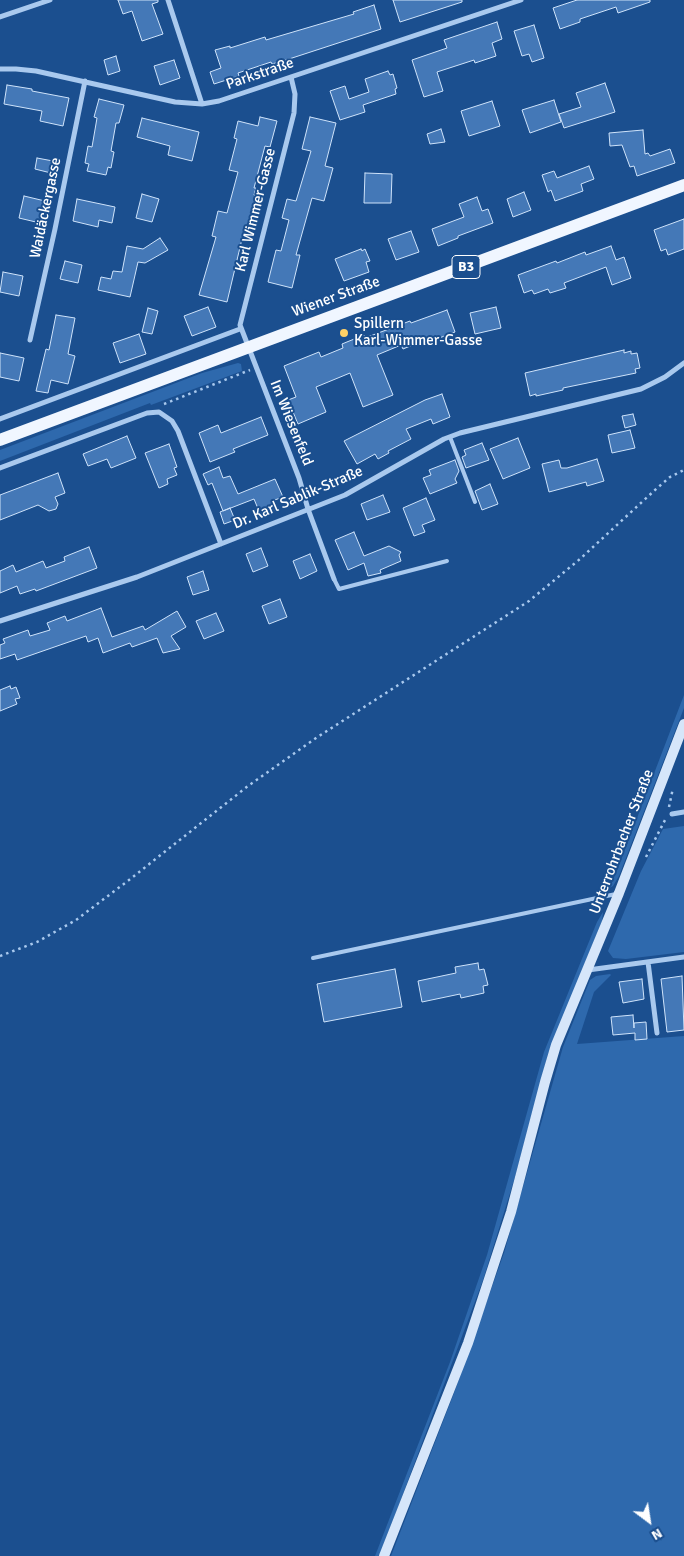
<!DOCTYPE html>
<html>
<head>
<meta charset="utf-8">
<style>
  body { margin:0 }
  #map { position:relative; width:684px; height:1556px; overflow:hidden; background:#1b4f8f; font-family:Signika,sans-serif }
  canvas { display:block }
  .north { position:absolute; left:624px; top:1496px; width:50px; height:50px; -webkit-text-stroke:4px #1b4f8f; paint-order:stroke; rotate:149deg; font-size:14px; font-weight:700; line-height:20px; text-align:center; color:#fff }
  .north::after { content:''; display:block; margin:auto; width:18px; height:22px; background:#fff; clip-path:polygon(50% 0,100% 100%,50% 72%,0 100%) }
</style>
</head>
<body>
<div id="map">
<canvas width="684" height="1556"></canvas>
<div class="north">N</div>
</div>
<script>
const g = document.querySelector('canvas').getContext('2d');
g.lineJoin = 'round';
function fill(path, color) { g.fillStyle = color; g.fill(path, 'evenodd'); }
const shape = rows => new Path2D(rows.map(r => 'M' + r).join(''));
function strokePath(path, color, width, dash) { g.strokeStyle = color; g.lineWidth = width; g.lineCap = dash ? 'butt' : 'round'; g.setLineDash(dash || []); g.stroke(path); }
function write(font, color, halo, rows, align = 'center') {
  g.font = font + ' Signika,sans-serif'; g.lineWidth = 4; g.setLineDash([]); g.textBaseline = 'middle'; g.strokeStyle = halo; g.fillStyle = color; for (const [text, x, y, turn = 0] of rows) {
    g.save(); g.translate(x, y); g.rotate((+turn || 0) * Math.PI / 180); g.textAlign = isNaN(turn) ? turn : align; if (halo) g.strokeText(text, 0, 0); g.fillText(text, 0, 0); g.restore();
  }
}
fill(shape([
  [238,363,241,364,242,371,151,405,150,403,0,461,0,450,202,373],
  [684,695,684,708,619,876,613,886,606,890,610,886,616,873],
  [684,826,684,952,626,959,613,958,608,951,641,871,663,829],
  [603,912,602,921,548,1054,515,1177,483,1280,400,1502,379,1556,375,1556,450,1362,487,1255,544,1052,597,922],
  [610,974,611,975,594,992,577,1044,684,1036,684,1556,391,1556,454,1393,504,1253,563,1047,590,980,596,976]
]), '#2e69ad');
const building = shape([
  [118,0,158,0,158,2,152,4,163,34,142,41,132,11,123,14,118,0],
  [393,0,462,0,462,2,400,22,393,0],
  [577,0,650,0,650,2,618,13,616,7,580,19,580,22,560,29,553,8,577,0],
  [374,5,381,29,286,60,272,64,271,62,238,73,239,76,214,84,210,72,221,68,215,50,230,46,230,48,265,37,266,40,354,14,353,12,374,5],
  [497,22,502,39,492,43,496,56,475,63,474,60,437,72,443,91,424,97,412,60,447,48,444,40,497,22],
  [534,25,544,58,532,62,529,54,522,56,514,31,534,25],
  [116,56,120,71,108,75,104,60,116,56],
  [174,60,180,78,160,85,154,66,174,60],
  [388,71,390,75,393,74,397,88,395,89,396,94,363,105,365,112,340,120,330,91,345,86,349,99,369,92,365,79,388,71],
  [605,83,615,112,564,128,559,114,581,107,576,93,605,83],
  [7,85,32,89,32,91,69,98,63,126,40,121,42,111,4,104,7,85],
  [99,99,124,105,119,123,116,123,111,151,114,152,111,168,108,167,106,175,87,171,89,164,85,163,88,146,92,147,97,118,94,117,99,99],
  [554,100,561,122,530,133,522,110,554,100],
  [492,101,500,126,469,136,461,111,492,101],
  [260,117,277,121,270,147,265,146,254,188,256,188,254,195,256,196,244,240,242,239,227,302,199,295,216,237,212,236,218,211,227,213,238,172,229,170,237,139,234,138,238,121,258,126,260,117],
  [310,117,336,123,325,166,333,168,324,201,312,198,296,255,300,255,292,288,268,282,276,250,281,251,289,220,282,218,287,199,296,201,311,151,302,149,310,117],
  [142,118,199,132,192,161,168,155,170,146,137,137,142,118],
  [441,129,445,142,430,144,427,134,441,129],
  [643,130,645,154,648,153,650,156,670,149,675,163,637,176,634,166,630,167,622,145,610,146,609,133,643,130],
  [37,158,53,161,51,173,35,169,37,158],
  [589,166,594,179,581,184,583,191,555,201,551,190,548,192,542,175,554,171,557,178,589,166],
  [365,173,392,174,391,203,364,203,365,173],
  [524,192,531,210,513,217,507,199,524,192],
  [142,194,159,199,152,222,136,218,142,194],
  [24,196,45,201,40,223,19,218,24,196],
  [477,197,482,211,488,209,493,223,458,236,458,238,438,246,432,229,464,217,459,204,477,197],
  [77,199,115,207,112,223,99,220,98,227,73,221,77,199],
  [684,219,684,249,668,255,666,249,661,251,654,230,684,219],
  [411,231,419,252,396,260,388,239,411,231],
  [160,238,168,250,145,263,138,262,130,297,98,290,101,277,111,279,113,271,122,272,127,246,143,249,160,238],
  [611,246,616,260,624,257,631,278,612,285,606,267,564,283,566,288,550,293,548,289,534,294,532,290,524,293,518,275,556,261,557,263,585,252,586,255,611,246],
  [361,249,362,251,365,249,370,261,366,262,369,272,344,281,335,259,361,249],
  [65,261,82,265,78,283,60,279,65,261],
  [3,272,23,276,19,296,0,292,3,272],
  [208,307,216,327,192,336,184,316,208,307],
  [496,307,501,328,475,334,470,313,496,307],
  [148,308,158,311,152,334,142,332,148,308],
  [447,310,455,332,434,340,432,337,403,349,401,345,377,355,393,395,363,407,350,373,316,387,326,412,298,424,288,400,296,397,284,366,319,352,321,357,343,348,342,344,364,335,365,338,410,321,411,323,447,310],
  [56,315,75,318,68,354,75,356,68,384,51,380,48,393,36,391,46,349,49,350,56,315],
  [139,334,146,354,120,363,113,343,139,334],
  [624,350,624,353,631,351,631,354,637,353,640,368,635,369,636,373,563,388,563,390,536,396,536,394,530,396,525,373,624,350],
  [0,353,24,358,19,381,0,377,0,353],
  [442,394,450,417,433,424,431,419,406,429,411,439,388,451,389,453,378,459,375,454,357,464,344,441,425,400,442,394],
  [633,414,636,425,625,428,622,416,633,414],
  [261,417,268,435,233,449,235,452,210,462,199,433,218,425,221,433,261,417],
  [630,430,635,448,612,453,608,435,630,430],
  [127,436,136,458,111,468,107,459,88,466,83,454,127,436],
  [518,438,530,468,503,479,490,449,518,438],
  [482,443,489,460,466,468,462,457,466,455,464,450,482,443],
  [169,444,177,467,174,468,177,475,167,479,168,484,159,488,145,453,169,444],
  [597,459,604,481,587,486,586,482,549,492,542,464,559,460,561,468,567,468,597,459],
  [455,460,459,471,455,479,457,483,430,494,423,478,431,475,429,470,455,460],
  [219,467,223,478,230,476,238,494,275,479,283,497,272,501,276,510,261,516,254,499,223,511,212,483,208,485,203,474,219,467],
  [58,473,65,493,55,497,58,504,56,509,49,511,38,505,0,520,0,495,58,473],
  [490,484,498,504,482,510,475,491,490,484],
  [383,495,390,512,367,520,361,504,383,495],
  [426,498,435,520,422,525,425,532,414,536,403,508,426,498],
  [230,508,235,520,224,524,220,512,230,508],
  [354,532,364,556,389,546,401,552,399,555,401,561,380,570,381,573,368,576,364,563,348,570,335,540,354,532],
  [89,547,97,568,36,591,35,589,20,594,17,586,0,593,0,571,13,565,16,572,43,561,46,568,65,561,64,557,89,547],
  [261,548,268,566,253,572,246,554,261,548],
  [310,554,317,571,300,579,293,561,310,554],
  [203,571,209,590,193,595,187,577,203,571],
  [280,599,287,617,269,624,262,606,280,599],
  [101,608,112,637,143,626,145,630,177,611,186,627,171,636,180,649,163,653,157,638,132,647,130,643,103,653,98,638,88,642,86,636,17,660,15,654,0,659,0,645,5,643,3,639,28,630,30,636,50,630,47,623,65,616,67,621,101,608],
  [216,613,224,631,204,639,196,621,216,613],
  [10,686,11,689,16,687,20,698,15,699,17,704,0,711,0,690,10,686],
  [478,963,479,970,484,969,488,985,483,986,484,993,461,998,460,994,422,1002,418,981,456,973,455,967,478,963],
  [395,969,402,1007,324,1022,317,984,395,969],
  [682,976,684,1030,667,1032,661,979,682,976],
  [642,979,644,999,623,1003,619,982,642,979],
  [633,1015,634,1028,634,1023,646,1022,647,1039,635,1040,635,1033,613,1035,611,1017,633,1015]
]);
fill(building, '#4478b7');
strokePath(building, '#cfe3fa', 1);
strokePath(shape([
  [164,404,250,370],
  [669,807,673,788],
  [646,857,665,820],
  [0,956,37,942,76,920,129,880,248,786,316,738,529,601,580,559,655,490,670,477,684,470]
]), '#a9c9ee', 2.5, [2.5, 4]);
strokePath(shape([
  [450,437,475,502],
  [334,579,339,589,447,561],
  [313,958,616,894]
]), '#a9c9ee', 4);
strokePath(shape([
  [168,0,202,104],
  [0,17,50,0],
  [0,69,16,69,36,71,175,102,202,104,219,101,521,0],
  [291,77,295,94,294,113,240,325,299,478,308,509,334,579],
  [30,340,55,229,85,81],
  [0,419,240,329],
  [0,468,147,413,159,412,172,421,178,431,221,544],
  [0,621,137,577,345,495,444,439,460,433,641,389,665,377,684,363],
  [672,814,684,812],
  [648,962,657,1033],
  [588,970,684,957]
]), '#a9c9ee', 5);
strokePath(shape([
  [384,1556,468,1343,511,1212,545,1082,556,1045,619,893,684,724]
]), '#d6e6fa', 10);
strokePath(shape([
  [0,440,684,185]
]), '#f0f6ff', 12);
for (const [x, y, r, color] of [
  [344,333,5,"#ffd166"]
]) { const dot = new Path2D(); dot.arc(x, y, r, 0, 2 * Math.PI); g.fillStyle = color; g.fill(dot); strokePath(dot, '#1b4f8f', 2); }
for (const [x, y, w] of [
  [466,267,28]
]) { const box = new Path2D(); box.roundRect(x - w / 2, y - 11.5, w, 23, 4); g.fillStyle = '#1b4f8f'; g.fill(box); strokePath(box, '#fff', 1); }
write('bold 14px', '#fff', null, [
  ["B3",466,267]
]);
write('15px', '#fff', '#1b4f8f', [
  ["Parkstraße",260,74,-19],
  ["Waidäckergasse",46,208,-78],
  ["Karl Wimmer-Gasse",256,210,-76],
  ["Wiener Straße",336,297,-20],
  ["Im Wiesenfeld",291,423,68],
  ["Dr. Karl Sablik-Straße",298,498,-23],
  ["Unterrohrbacher Straße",622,842,-69]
]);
write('15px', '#fff', '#1b4f8f', [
  ["Spillern",354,324],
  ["Karl-Wimmer-Gasse",354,341]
], 'left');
</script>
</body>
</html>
